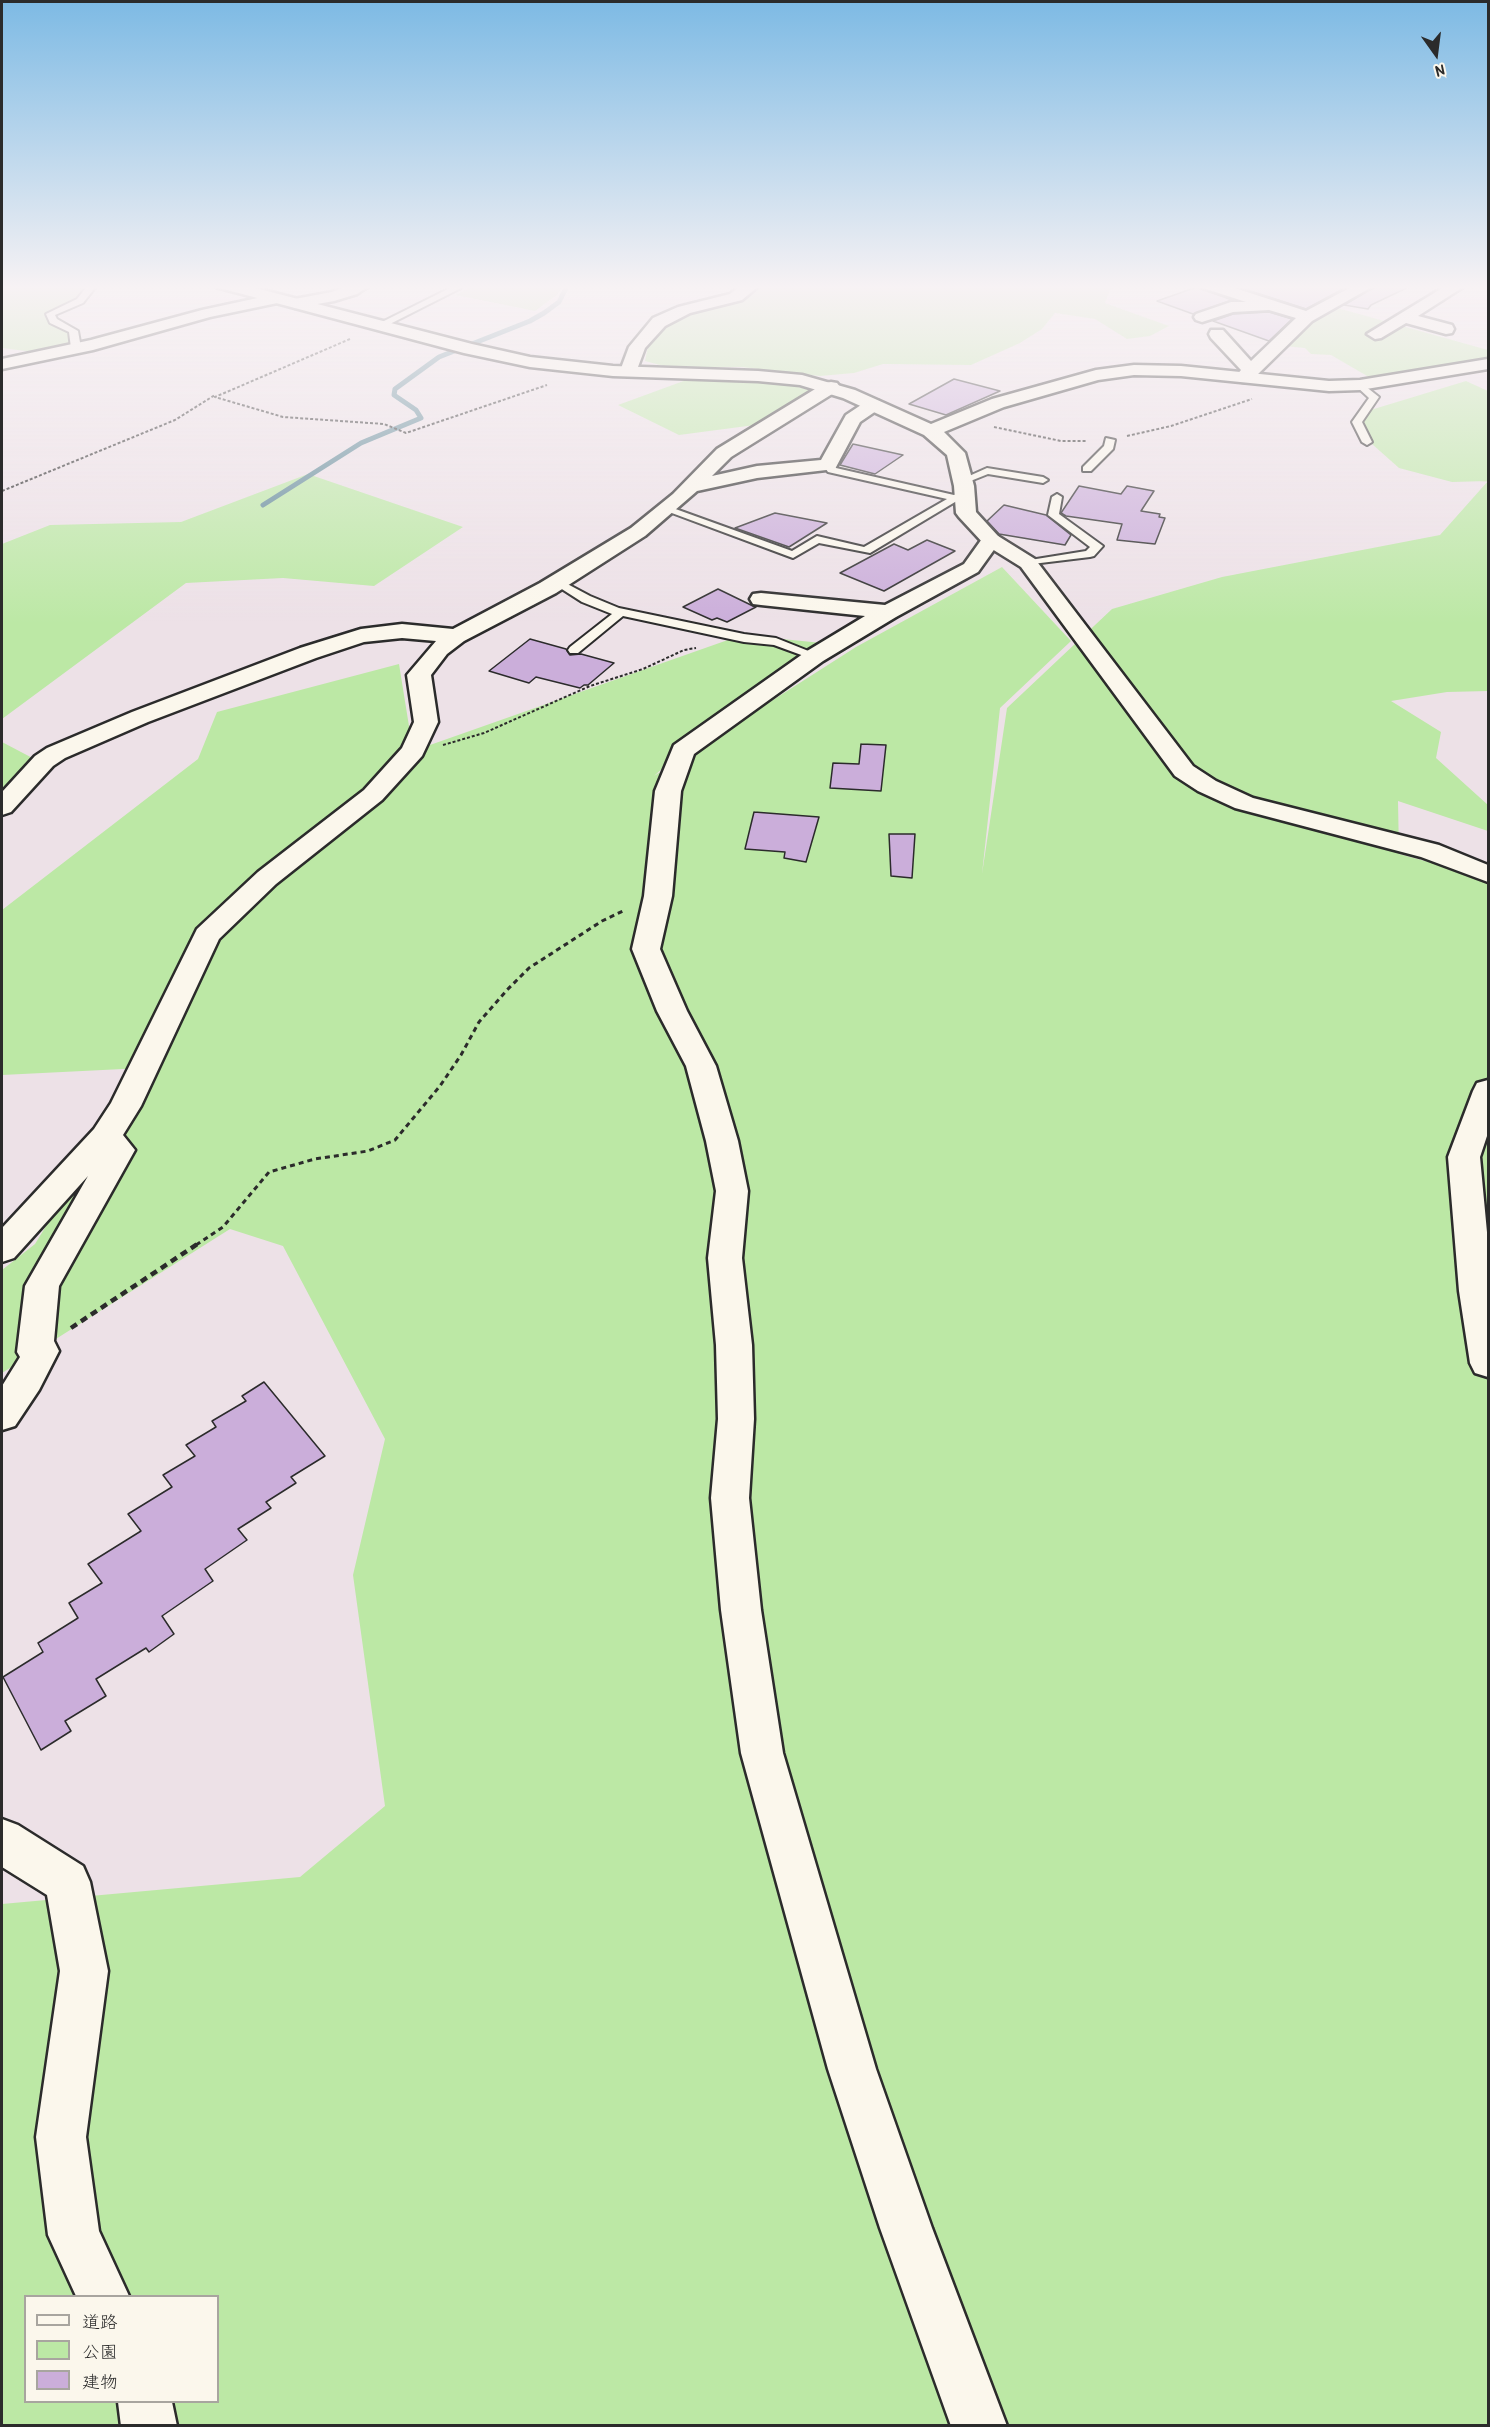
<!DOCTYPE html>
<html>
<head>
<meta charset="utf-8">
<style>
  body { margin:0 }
  #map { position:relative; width:1490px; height:2427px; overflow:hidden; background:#ede1e7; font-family:"Patrick Hand","Klee One",sans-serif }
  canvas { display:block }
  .frame { position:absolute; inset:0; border:3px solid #2b2b2b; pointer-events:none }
  .legend { position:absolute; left:24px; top:2295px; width:195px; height:108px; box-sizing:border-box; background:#fbf7ec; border:2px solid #a8a59f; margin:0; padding:8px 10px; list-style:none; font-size:18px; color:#2b2b2b }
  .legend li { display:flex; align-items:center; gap:12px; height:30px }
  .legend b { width:30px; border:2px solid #a8a59f }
  .north { position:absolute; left:1406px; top:24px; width:60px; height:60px; -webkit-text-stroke:4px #fbf7ec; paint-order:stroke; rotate:166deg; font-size:16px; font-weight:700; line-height:24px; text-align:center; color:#2b2b2b }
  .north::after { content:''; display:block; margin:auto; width:21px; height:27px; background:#2b2b2b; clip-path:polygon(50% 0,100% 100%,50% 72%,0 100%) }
</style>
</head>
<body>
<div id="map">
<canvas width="1490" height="2427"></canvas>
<div class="frame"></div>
<ul class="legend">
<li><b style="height:8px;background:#fbf7ec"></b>道路</li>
<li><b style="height:16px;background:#bce8a5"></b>公園</li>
<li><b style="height:16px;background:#cbaeda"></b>建物</li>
</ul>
<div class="north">N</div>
</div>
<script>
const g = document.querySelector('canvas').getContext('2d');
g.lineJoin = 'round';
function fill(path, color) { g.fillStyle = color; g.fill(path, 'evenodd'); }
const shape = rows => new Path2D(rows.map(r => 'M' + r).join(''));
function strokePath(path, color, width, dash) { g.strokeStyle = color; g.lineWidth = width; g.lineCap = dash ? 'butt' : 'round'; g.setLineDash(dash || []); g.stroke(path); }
fill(shape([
  [2,284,93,284,80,301,52,317,67,328,76,348,49,354,2,348],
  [475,284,564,284,557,295,535,311,456,295],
  [763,284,1127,284,1110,290,1105,303,1169,326,1150,336,1127,339,1095,319,1055,313,1042,329,1020,343,971,365,883,364,854,373,820,376,741,367,671,368,645,361,648,346,658,330,684,313,746,299],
  [1334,307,1488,350,1488,360,1374,380,1331,355,1311,354,1305,348,1284,346,1304,320],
  [689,379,777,382,810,390,755,425,679,435,618,405],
  [1466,381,1488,391,1488,691,1447,692,1391,701,1441,732,1436,758,1488,805,1488,831,1398,801,1399,854,1488,878,1488,2425,2,2425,2,1904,300,1877,385,1806,353,1575,385,1439,283,1246,230,1229,2,1373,2,1270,35,1244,143,1068,2,1075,2,910,198,759,217,712,399,664,413,751,742,635,832,644,683,750,654,776,856,647,1002,567,1071,641,1000,708,982,874,1007,708,1112,609,1222,577,1440,535,1488,481,1452,482,1399,468,1372,444,1363,423,1364,412],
  [26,2296,218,2296,218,2402,26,2402],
  [308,474,463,527,374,586,283,578,186,583,2,719,2,544,50,525,181,522],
  [2,742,40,762,2,788]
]), '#bce8a5');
strokePath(shape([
  [263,505,361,443,421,418,416,410,394,395,395,389,439,357,530,321,544,313,559,302,568,284]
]), '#5c8796', 5);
const building = shape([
  [1229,284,1352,284,1306,309,1229,284],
  [1379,284,1415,284,1371,305,1368,309,1344,305,1379,284],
  [1197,287,1232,300,1193,314,1157,301,1197,287],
  [1269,312,1292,319,1269,341,1213,321,1233,314,1269,312],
  [954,379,1000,391,946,415,909,404,954,379],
  [853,444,903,455,875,474,840,465,853,444],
  [1079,486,1121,494,1127,486,1154,491,1141,511,1160,514,1159,517,1165,518,1155,544,1117,540,1122,524,1066,516,1061,513,1079,486],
  [1004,505,1046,515,1071,535,1065,545,999,534,987,521,1004,505],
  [775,513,827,523,789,547,735,528,775,513],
  [927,540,955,551,884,591,840,573,894,544,908,550,927,540],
  [718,589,753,606,756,607,727,622,717,618,712,620,683,607,718,589],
  [530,639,566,649,570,655,581,654,614,663,588,685,584,685,580,688,536,677,529,683,489,671,530,639],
  [861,744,886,745,881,791,830,788,833,763,859,764,861,744],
  [754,812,819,817,806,862,784,858,785,852,745,849,754,812],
  [889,834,915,834,912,878,891,876,889,834],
  [264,1382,325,1456,291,1477,296,1483,266,1502,271,1508,238,1529,247,1540,205,1569,213,1581,162,1616,174,1634,149,1652,146,1648,96,1679,106,1696,65,1721,71,1731,41,1750,3,1677,43,1652,38,1643,78,1618,69,1603,102,1583,88,1564,141,1531,128,1514,172,1487,163,1475,195,1456,186,1445,216,1427,212,1421,246,1401,242,1396,264,1382]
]);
fill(building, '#cbaeda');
strokePath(building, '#2b2b2b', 1.5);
const service = shape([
  [89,284,98,284,83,303,55,315,57,319,78,331,81,348,76,351,71,348,69,332,50,323,46,314,77,299,89,284],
  [458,284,469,284,382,328,374,326,458,284],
  [1360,382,1379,397,1362,422,1372,442,1367,445,1362,442,1352,422,1369,398,1355,385,1360,382],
  [1106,438,1115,440,1113,449,1091,471,1083,471,1083,467,1104,446,1106,438],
  [828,462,836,468,954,495,965,490,970,493,870,553,819,543,793,558,661,509,662,507,670,507,792,551,817,536,864,547,947,499,828,472,823,465,828,462],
  [987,468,1043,477,1048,480,1043,483,988,474,963,484,958,481,987,468],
  [1057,494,1062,497,1059,514,1103,546,1094,556,1090,557,1024,565,1024,561,1086,551,1090,547,1048,515,1052,497,1057,494],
  [558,579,590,596,619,608,744,634,776,638,821,656,815,660,774,645,744,642,623,616,578,653,570,653,568,650,570,647,612,614,582,602,554,584,552,582,558,579]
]);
const minor = shape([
  [352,284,372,284,357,294,334,301,295,308,287,303,289,300,332,292,352,284],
  [743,284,761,284,742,300,690,313,665,326,645,348,635,375,623,375,620,371,629,347,653,318,678,307,730,294,743,284],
  [1198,284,1222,284,1306,311,1357,284,1377,284,1312,321,1257,375,1244,382,1238,381,1235,377,1241,370,1211,338,1209,334,1211,330,1223,330,1251,361,1296,318,1269,310,1233,312,1202,322,1196,320,1194,317,1196,314,1231,302,1246,302,1200,287,1198,284],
  [1449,284,1468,284,1418,316,1452,325,1454,329,1452,333,1446,334,1406,323,1381,338,1375,339,1367,334,1449,284],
  [276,294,284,299,282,302,210,317,93,350,2,369,2,359,91,340,202,310,276,294],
  [831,382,837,383,840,387,837,391,731,457,712,476,757,466,821,460,846,415,867,401,879,401,882,405,879,409,860,422,835,469,757,478,697,491,645,536,556,593,464,641,447,654,431,675,438,722,422,756,382,800,276,884,219,939,141,1106,123,1135,135,1150,59,1286,54,1341,59,1351,39,1390,15,1426,2,1430,2,1386,20,1357,17,1352,25,1286,88,1176,14,1258,2,1262,2,1228,94,1129,111,1103,197,929,258,872,364,790,402,748,414,722,407,675,436,641,402,638,364,642,316,658,148,722,65,758,53,766,11,812,2,815,2,792,35,756,47,748,132,712,300,648,361,629,402,624,453,629,540,583,631,528,673,494,717,449,825,383,831,382],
  [991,534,998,536,1001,540,978,572,896,617,823,661,694,754,681,791,672,896,660,949,687,1011,716,1066,738,1141,748,1191,742,1258,752,1345,754,1419,749,1498,761,1610,783,1753,876,2069,932,2228,1007,2426,951,2426,880,2228,828,2069,741,1753,721,1610,711,1498,718,1419,716,1345,708,1258,716,1191,706,1141,686,1066,657,1011,632,949,644,896,655,791,674,745,807,651,865,616,761,605,753,604,750,599,753,594,761,593,885,605,964,564,984,536,991,534],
  [1488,1080,1488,1133,1480,1157,1488,1243,1488,1377,1475,1373,1470,1363,1459,1291,1448,1157,1473,1091,1477,1083,1488,1080],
  [2,1819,18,1825,83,1866,90,1882,108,1971,86,2137,99,2231,129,2296,76,2296,48,2235,36,2137,60,1971,47,1895,2,1867,2,1819],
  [118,2402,172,2402,177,2426,121,2426,118,2402]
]);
const tertiary = shape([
  [214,284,240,284,472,344,530,357,613,366,758,371,802,375,855,390,931,424,992,399,1096,370,1134,365,1181,366,1329,381,1360,380,1488,359,1488,369,1360,390,1329,391,1181,376,1134,375,1098,380,1004,407,944,432,965,453,974,486,976,512,998,536,1035,559,1193,766,1216,781,1253,798,1439,845,1488,865,1488,882,1421,857,1235,808,1198,791,1175,776,1021,567,984,544,959,517,956,513,954,486,947,455,924,435,843,398,800,385,758,381,613,376,530,367,464,353,216,287,214,284]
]);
strokePath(service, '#2b2b2b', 4);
strokePath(minor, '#2b2b2b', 5);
strokePath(tertiary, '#2b2b2b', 5);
strokePath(shape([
  [350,339,215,397,283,417,384,424,406,433,547,385],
  [994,427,1061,441,1087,441],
  [1127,436,1171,426,1252,399],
  [2,491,175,420,215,395],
  [443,745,484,733,590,686,643,669,684,650,696,648]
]), '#2b2b2b', 2, [3, 2]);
strokePath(shape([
  [196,1245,223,1227,269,1172,315,1159,368,1151,395,1140,440,1086,461,1055,479,1022,507,990,529,968,602,921,625,910]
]), '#2b2b2b', 3, [5, 4]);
strokePath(shape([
  [71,1328,199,1243]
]), '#2b2b2b', 4.5, [7, 5]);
fill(service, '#fbf7ec');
fill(minor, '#fbf7ec');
fill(tertiary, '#fbf7ec');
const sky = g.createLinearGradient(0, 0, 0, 624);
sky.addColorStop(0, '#7dbae4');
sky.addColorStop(0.46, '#f7f2f4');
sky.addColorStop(1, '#f7f2f400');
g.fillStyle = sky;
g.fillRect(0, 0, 1490, 624);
</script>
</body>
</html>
